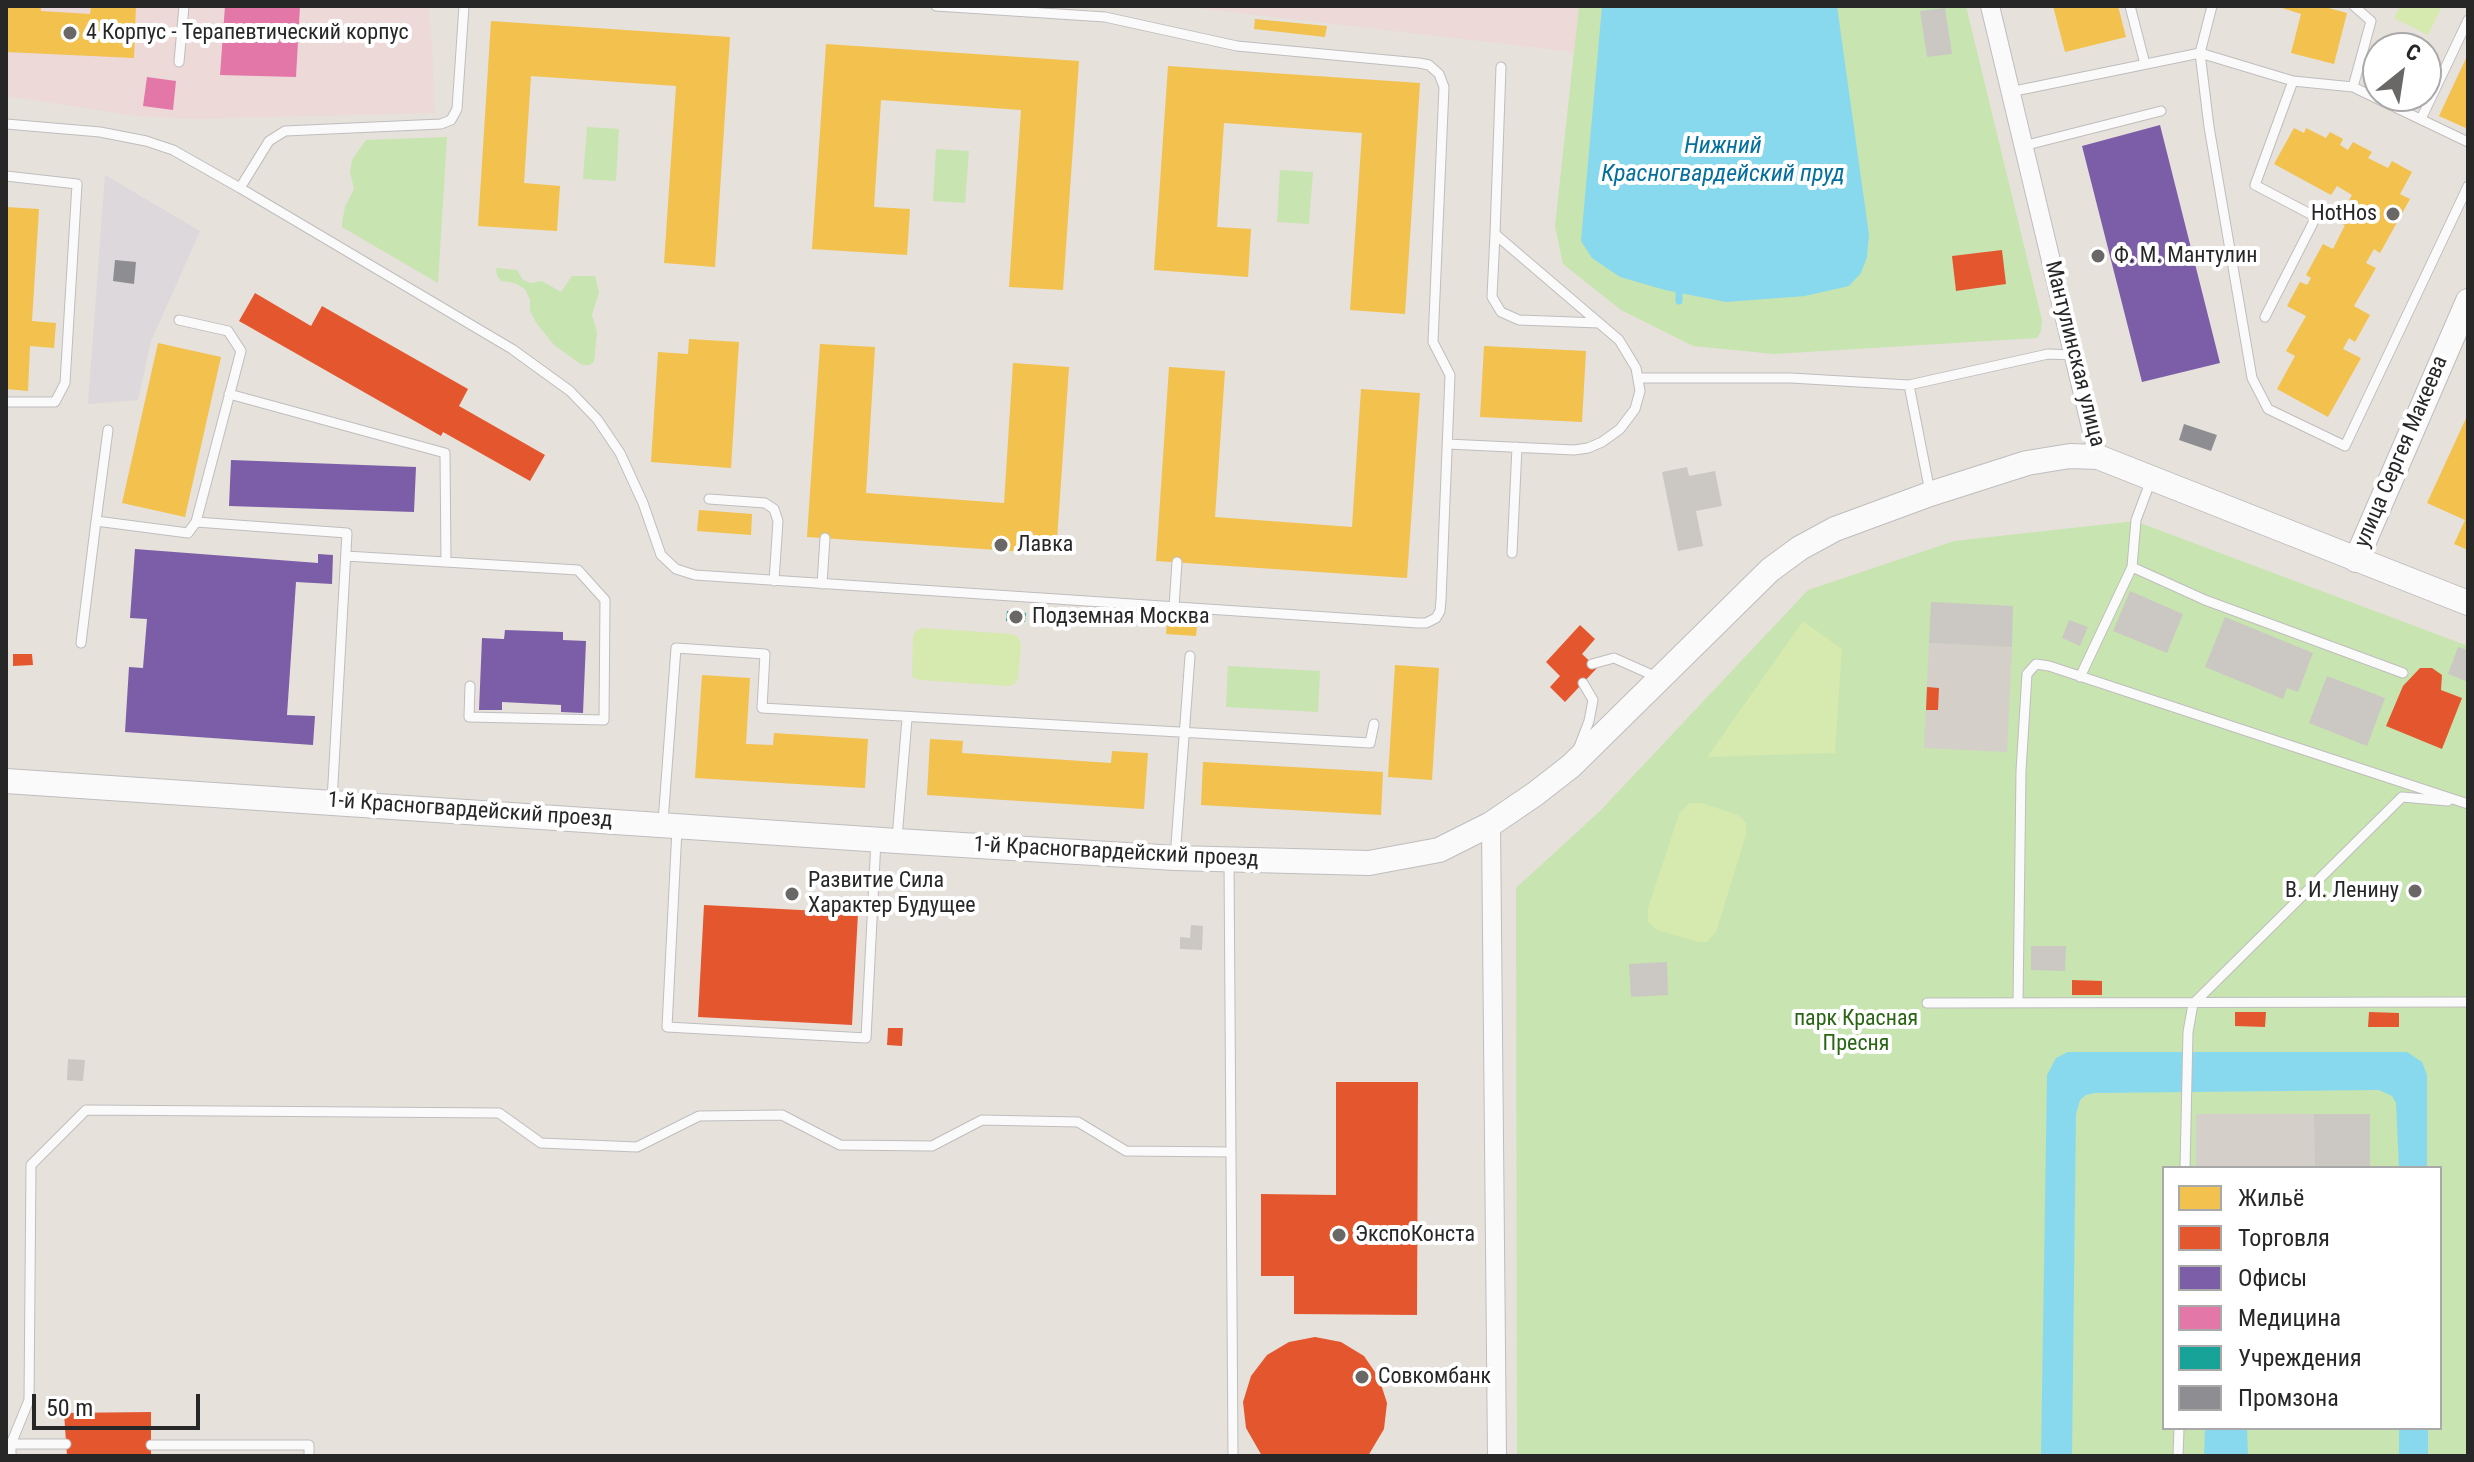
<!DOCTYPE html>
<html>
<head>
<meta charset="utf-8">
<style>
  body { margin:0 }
  #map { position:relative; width:2474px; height:1462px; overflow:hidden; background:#e6e1db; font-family:"Roboto Condensed",sans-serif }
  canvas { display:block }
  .frame { position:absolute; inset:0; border:8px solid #272727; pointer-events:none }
  .legend { position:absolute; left:2162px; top:1166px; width:280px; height:264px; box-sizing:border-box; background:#fff; border:2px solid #a9a9a9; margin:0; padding:10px 14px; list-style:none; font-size:24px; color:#272727 }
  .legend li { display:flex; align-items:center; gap:16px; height:40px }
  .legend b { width:40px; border:2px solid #a9a9a9 }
  .north { position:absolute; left:2362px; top:32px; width:80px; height:80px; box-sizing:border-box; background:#fff; border:2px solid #a9a9a9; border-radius:50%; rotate:30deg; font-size:22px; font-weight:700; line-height:32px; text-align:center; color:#272727 }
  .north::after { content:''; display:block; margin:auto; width:28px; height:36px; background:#6a6866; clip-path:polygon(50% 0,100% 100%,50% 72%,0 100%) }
  .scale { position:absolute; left:32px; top:1394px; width:168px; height:36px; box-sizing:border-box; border:4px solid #272727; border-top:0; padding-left:10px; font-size:24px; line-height:28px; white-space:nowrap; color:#272727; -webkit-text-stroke:6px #fff; paint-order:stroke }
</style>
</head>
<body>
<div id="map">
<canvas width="2474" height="1462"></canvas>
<div class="frame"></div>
<ul class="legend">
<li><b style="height:22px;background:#f2c14e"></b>Жильё</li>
<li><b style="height:22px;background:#e4572e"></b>Торговля</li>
<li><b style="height:22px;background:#7b5ea7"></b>Офисы</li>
<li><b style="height:22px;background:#e377a8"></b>Медицина</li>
<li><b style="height:22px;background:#17a398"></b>Учреждения</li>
<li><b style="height:22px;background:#8d8d92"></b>Промзона</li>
</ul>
<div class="north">С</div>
<div class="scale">50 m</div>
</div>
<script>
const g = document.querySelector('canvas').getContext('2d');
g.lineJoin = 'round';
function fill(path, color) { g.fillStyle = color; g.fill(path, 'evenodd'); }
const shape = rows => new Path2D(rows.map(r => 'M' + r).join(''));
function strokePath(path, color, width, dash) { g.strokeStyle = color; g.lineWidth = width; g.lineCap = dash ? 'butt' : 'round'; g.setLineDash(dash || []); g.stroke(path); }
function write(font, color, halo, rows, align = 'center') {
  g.font = font + ' "Roboto Condensed",sans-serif'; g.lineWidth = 8; g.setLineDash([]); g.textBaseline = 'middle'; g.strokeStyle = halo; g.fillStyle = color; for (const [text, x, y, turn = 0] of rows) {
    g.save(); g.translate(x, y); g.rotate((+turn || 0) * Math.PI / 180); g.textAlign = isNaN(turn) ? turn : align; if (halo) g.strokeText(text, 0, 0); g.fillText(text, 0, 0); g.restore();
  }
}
fill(shape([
  [105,175,200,231,151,341,138,400,88,404]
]), '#dcd8db');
fill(shape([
  [6,6,428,6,432,44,434,113,191,119,137,116,6,96],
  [1179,6,1579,6,1574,52]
]), '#edd9d8');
fill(shape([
  [1579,6,1966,6,2042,320,2041,331,2037,338,1774,354,1693,346,1621,310,1563,264,1555,226],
  [587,127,619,129,616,181,583,179],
  [447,137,438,283,342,227,342,223,345,207,354,189,350,172,352,160,366,140],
  [936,149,969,151,965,203,933,201],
  [1280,170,1313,172,1309,224,1277,222],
  [496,268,517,270,523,280,531,283,542,281,561,292,572,276,595,276,599,292,592,315,597,332,594,362,589,365,582,365,554,345,537,324,530,311,530,300,525,289,515,283,501,281,497,276],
  [2135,521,2468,646,2468,1456,1517,1456,1516,888,1600,811,1808,590,1954,541],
  [2164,1168,2440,1168,2440,1428,2164,1428],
  [1228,666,1320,671,1318,712,1226,707]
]), '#c8e4b1');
fill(shape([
  [2400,6,2442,6,2428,35,2394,18],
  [1803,621,1842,649,1835,753,1707,757],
  [923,628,1012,634,1018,637,1021,644,1018,678,1015,684,1008,686,920,680,912,677,913,636,916,631],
  [1689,803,1702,803,1738,815,1746,822,1746,835,1716,932,1707,942,1698,942,1657,930,1648,922,1648,908,1679,814]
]), '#d6e9ae');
fill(shape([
  [1929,643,2012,647,2007,752,1924,748],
  [2196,1114,2314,1114,2315,1168,2196,1168]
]), '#d5cfca');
fill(shape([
  [1602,6,1837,6,1869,235,1867,257,1861,273,1849,286,1805,296,1726,302,1665,290,1620,277,1592,258,1581,241],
  [2068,1052,2407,1052,2422,1062,2427,1075,2427,1168,2399,1168,2396,1103,2392,1096,2379,1090,2095,1093,2086,1095,2080,1100,2076,1114,2072,1456,2041,1456,2047,1075,2056,1058],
  [2205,1428,2247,1428,2248,1456,2204,1456],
  [2399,1428,2428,1428,2428,1456,2399,1456]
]), '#89d9ee');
fill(shape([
  [6,6,41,6,41,11,90,14,91,6,136,6,134,58,6,52],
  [2053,6,2118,6,2126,37,2065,52],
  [2276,6,2321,6,2347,13,2334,64,2291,53,2301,14],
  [1255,19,1327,26,1325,37,1254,29],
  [491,21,730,37,715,267,664,263,676,86,531,76,524,183,560,186,557,231,478,226],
  [826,44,1079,61,1063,290,1009,287,1021,110,881,100,874,207,910,209,907,255,812,249],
  [2468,54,2468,129,2439,116],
  [1168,66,1420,83,1405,314,1350,310,1362,133,1224,123,1217,227,1251,229,1248,277,1154,270],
  [2294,128,2304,133,2306,128,2326,138,2330,132,2343,139,2340,145,2348,150,2353,142,2372,152,2368,158,2388,168,2392,161,2412,172,2400,194,2410,199,2380,253,2374,249,2366,263,2376,268,2354,306,2370,315,2355,342,2349,338,2343,349,2361,358,2328,417,2277,389,2295,356,2286,351,2306,316,2287,306,2300,282,2307,285,2311,278,2306,275,2323,244,2333,249,2345,225,2342,224,2347,215,2343,212,2352,195,2337,186,2331,195,2274,164],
  [6,207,39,209,32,321,56,323,54,348,30,346,28,391,6,389],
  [689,339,739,342,731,468,651,462,658,352,688,354],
  [158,343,221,357,185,517,122,503],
  [820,344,875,347,866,493,1004,503,1013,363,1069,367,1056,554,807,537],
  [1484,346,1586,351,1582,422,1480,417],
  [1169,367,1225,371,1215,517,1352,527,1361,389,1420,393,1407,578,1156,561],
  [2468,414,2468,550,2454,544,2465,520,2427,503],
  [699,510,752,514,751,535,697,531],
  [1043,608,1093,612,1092,622,1042,619],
  [1168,614,1198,617,1196,636,1166,634],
  [1395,665,1439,668,1432,780,1388,777],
  [702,675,750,678,746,744,773,745,774,733,868,739,865,788,695,778],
  [930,739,963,741,962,753,1111,763,1112,751,1148,753,1144,809,927,795],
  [1203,762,1383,772,1381,815,1201,805]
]), '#f2c14e');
fill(shape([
  [2002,250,2006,284,1956,291,1952,256],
  [255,293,311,326,322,306,468,389,459,406,545,455,530,481,443,432,441,436,239,321],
  [1580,625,1595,639,1582,654,1597,668,1565,702,1550,687,1560,676,1546,662],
  [13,654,32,654,33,665,13,666],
  [2420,668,2432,668,2442,675,2441,690,2462,698,2442,749,2386,726,2403,686],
  [1927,687,1939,688,1938,710,1926,710],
  [704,905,858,913,852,1025,698,1017],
  [2072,980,2102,981,2102,995,2072,995],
  [2235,1012,2266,1012,2265,1027,2235,1026],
  [2369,1012,2399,1013,2399,1027,2368,1027],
  [888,1028,903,1028,902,1046,887,1045],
  [1336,1082,1418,1082,1417,1315,1294,1314,1294,1276,1261,1276,1261,1194,1336,1195],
  [1315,1337,1341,1342,1364,1356,1379,1378,1387,1403,1384,1429,1368,1456,1262,1456,1246,1428,1243,1402,1251,1376,1267,1355,1289,1342],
  [151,1412,151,1456,67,1456,64,1413]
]), '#e4572e');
fill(shape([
  [2160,125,2220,363,2142,382,2082,146],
  [231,460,416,467,414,512,229,506],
  [135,549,318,563,318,554,333,555,332,584,296,582,287,715,315,716,313,745,125,732,129,667,143,668,147,619,130,618],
  [505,630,563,632,563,640,586,641,583,713,561,712,561,705,502,702,502,710,479,710,482,638,504,639]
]), '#7b5ea7');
fill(shape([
  [225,6,300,6,296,77,220,75],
  [147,77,176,81,173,110,143,106]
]), '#e377a8');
fill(shape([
  [1007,611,1026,613,1025,622,1006,621]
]), '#17a398');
fill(shape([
  [115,260,136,262,134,284,113,281],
  [2184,424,2217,435,2211,451,2179,440]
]), '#8d8d92');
strokePath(shape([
  [1679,301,1679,284]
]), '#89d9ee', 7);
fill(shape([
  [1945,8,1952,54,1927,57,1920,11],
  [1687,467,1689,476,1715,471,1722,506,1696,511,1703,546,1678,551,1662,472],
  [2130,591,2183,614,2167,653,2113,631],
  [1931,602,2013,606,2012,647,1929,643],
  [2225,617,2313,653,2298,692,2287,688,2283,699,2205,667],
  [2069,620,2088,627,2080,646,2062,638],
  [2458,647,2468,650,2468,682,2448,674],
  [2327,676,2385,698,2367,746,2309,723],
  [1191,925,1203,926,1202,950,1180,949,1180,937,1190,938],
  [2031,946,2066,946,2065,971,2031,970],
  [1667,962,1668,995,1631,997,1629,964],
  [68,1059,85,1060,83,1081,67,1080],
  [2314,1114,2370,1114,2370,1167,2315,1167]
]), '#cbc7c3');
const service = shape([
  [464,6,457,109,451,120,441,124,285,131,269,141,240,188,512,349,570,391,597,419,620,453,643,503,661,555,676,569,695,575,1418,623,1426,623,1436,618,1440,611,1441,600,1450,375,1433,342,1444,87,1439,74,1429,65,1419,63,1237,46,1105,17,936,6],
  [2130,6,2145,64],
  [2212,6,2200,53,2209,127,2252,378,2268,409,2345,446,2468,186],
  [179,62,184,6],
  [2353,87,2371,21,2354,6],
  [2010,92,2200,53,2293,81,2353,87,2468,142],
  [2421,119,2468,20],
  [6,124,100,132,146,141,173,150,240,188],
  [2023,146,2161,111],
  [6,176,77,184,65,383,55,402,6,402],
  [1495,234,1492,297,1501,312,1519,320,1599,323],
  [2265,317,2316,217,2255,185,2293,81],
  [179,320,228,331,241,351,196,522,347,533,332,801],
  [1639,378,1791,378,1909,385],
  [229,394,445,453,446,562],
  [108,430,96,521,188,533,196,522],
  [1447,444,1574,450,1588,448,1602,442,1620,429,1635,409,1640,391,1636,368,1619,340,1495,234,1501,67],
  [1930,492,1909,385,2048,354,2074,355],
  [709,499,765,503,774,509,778,521,774,581],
  [1512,553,1517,447],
  [346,556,578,570,605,600,604,720,469,717,470,686],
  [2132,567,2205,600,2403,673],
  [822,584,825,538],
  [1174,607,1177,562],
  [81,643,96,521],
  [1592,664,1614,658,1659,678],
  [2080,677,2132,567,2136,520,2151,480],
  [1579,747,1589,721,1593,700,1583,683],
  [2402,797,2448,801],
  [663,822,676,648,765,654,762,708,1370,743,1374,724],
  [677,829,667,1027,866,1038,876,840],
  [897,838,907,719],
  [1175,858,1190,656],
  [1229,859,1233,1456],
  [1927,1003,2468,1002],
  [2018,1003,2021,771,2027,674,2036,664,2049,666,2468,804],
  [2185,1168,2188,1032,2193,1004,2402,797],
  [9,1444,66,1444],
  [151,1445,309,1445,309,1456],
  [11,1456,11,1444,29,1400,31,1165,86,1110,499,1113,541,1143,637,1147,699,1116,782,1115,840,1145,932,1146,982,1120,1078,1122,1126,1151,1231,1152],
  [2178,1456,2179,1428]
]);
const minor = shape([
  [1990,6,2098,457],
  [1491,824,1497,1456]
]);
const tertiary = shape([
  [2356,560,2468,301],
  [6,781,897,841,1175,858,1369,863,1439,850,1491,824,1535,794,1571,766,1770,570,1800,548,1835,529,1930,494,2027,463,2070,456,2098,457,2468,603]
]);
strokePath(service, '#bfbdbd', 11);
strokePath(minor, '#bfbdbd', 20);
strokePath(tertiary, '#bfbdbd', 26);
strokePath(service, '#fbfafa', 9);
strokePath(minor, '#fbfafa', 18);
strokePath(tertiary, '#fbfafa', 24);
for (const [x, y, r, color] of [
  [70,33,8,"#6a6866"],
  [2393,214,8,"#6a6866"],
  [2098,256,8,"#6a6866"],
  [1001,545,8,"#6a6866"],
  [1016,617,8,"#6a6866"],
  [2415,891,8,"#6a6866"],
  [792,894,8,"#6a6866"],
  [1339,1235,8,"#6a6866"],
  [1362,1377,8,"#6a6866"]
]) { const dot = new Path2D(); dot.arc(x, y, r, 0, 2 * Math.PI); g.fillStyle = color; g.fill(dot); strokePath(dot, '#fff', 3); }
write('22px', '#272727', '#fff', [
  ["4 Корпус - Терапевтический корпус",86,33],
  ["HotHos",2377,214,"right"],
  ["Ф. М. Мантулин",2114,256],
  ["Лавка",1017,545],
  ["Подземная Москва",1032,617],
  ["Развитие Сила",808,881],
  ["Характер Будущее",808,906],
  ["В. И. Ленину",2399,891,"right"],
  ["ЭкспоКонста",1355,1235],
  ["Совкомбанк",1378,1377]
], 'left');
write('22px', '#272727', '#fff', [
  ["Мантулинская улица",2074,354,76],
  ["улица Сергея Макеева",2402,452,-67],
  ["1-й Красногвардейский проезд",470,811,4],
  ["1-й Красногвардейский проезд",1116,853,3]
]);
write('22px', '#296614', '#fff', [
  ["парк Красная",1856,1019],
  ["Пресня",1856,1044]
]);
write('italic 24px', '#056f9d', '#fff', [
  ["Нижний",1723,147],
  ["Красногвардейский пруд",1723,175]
]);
</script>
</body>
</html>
